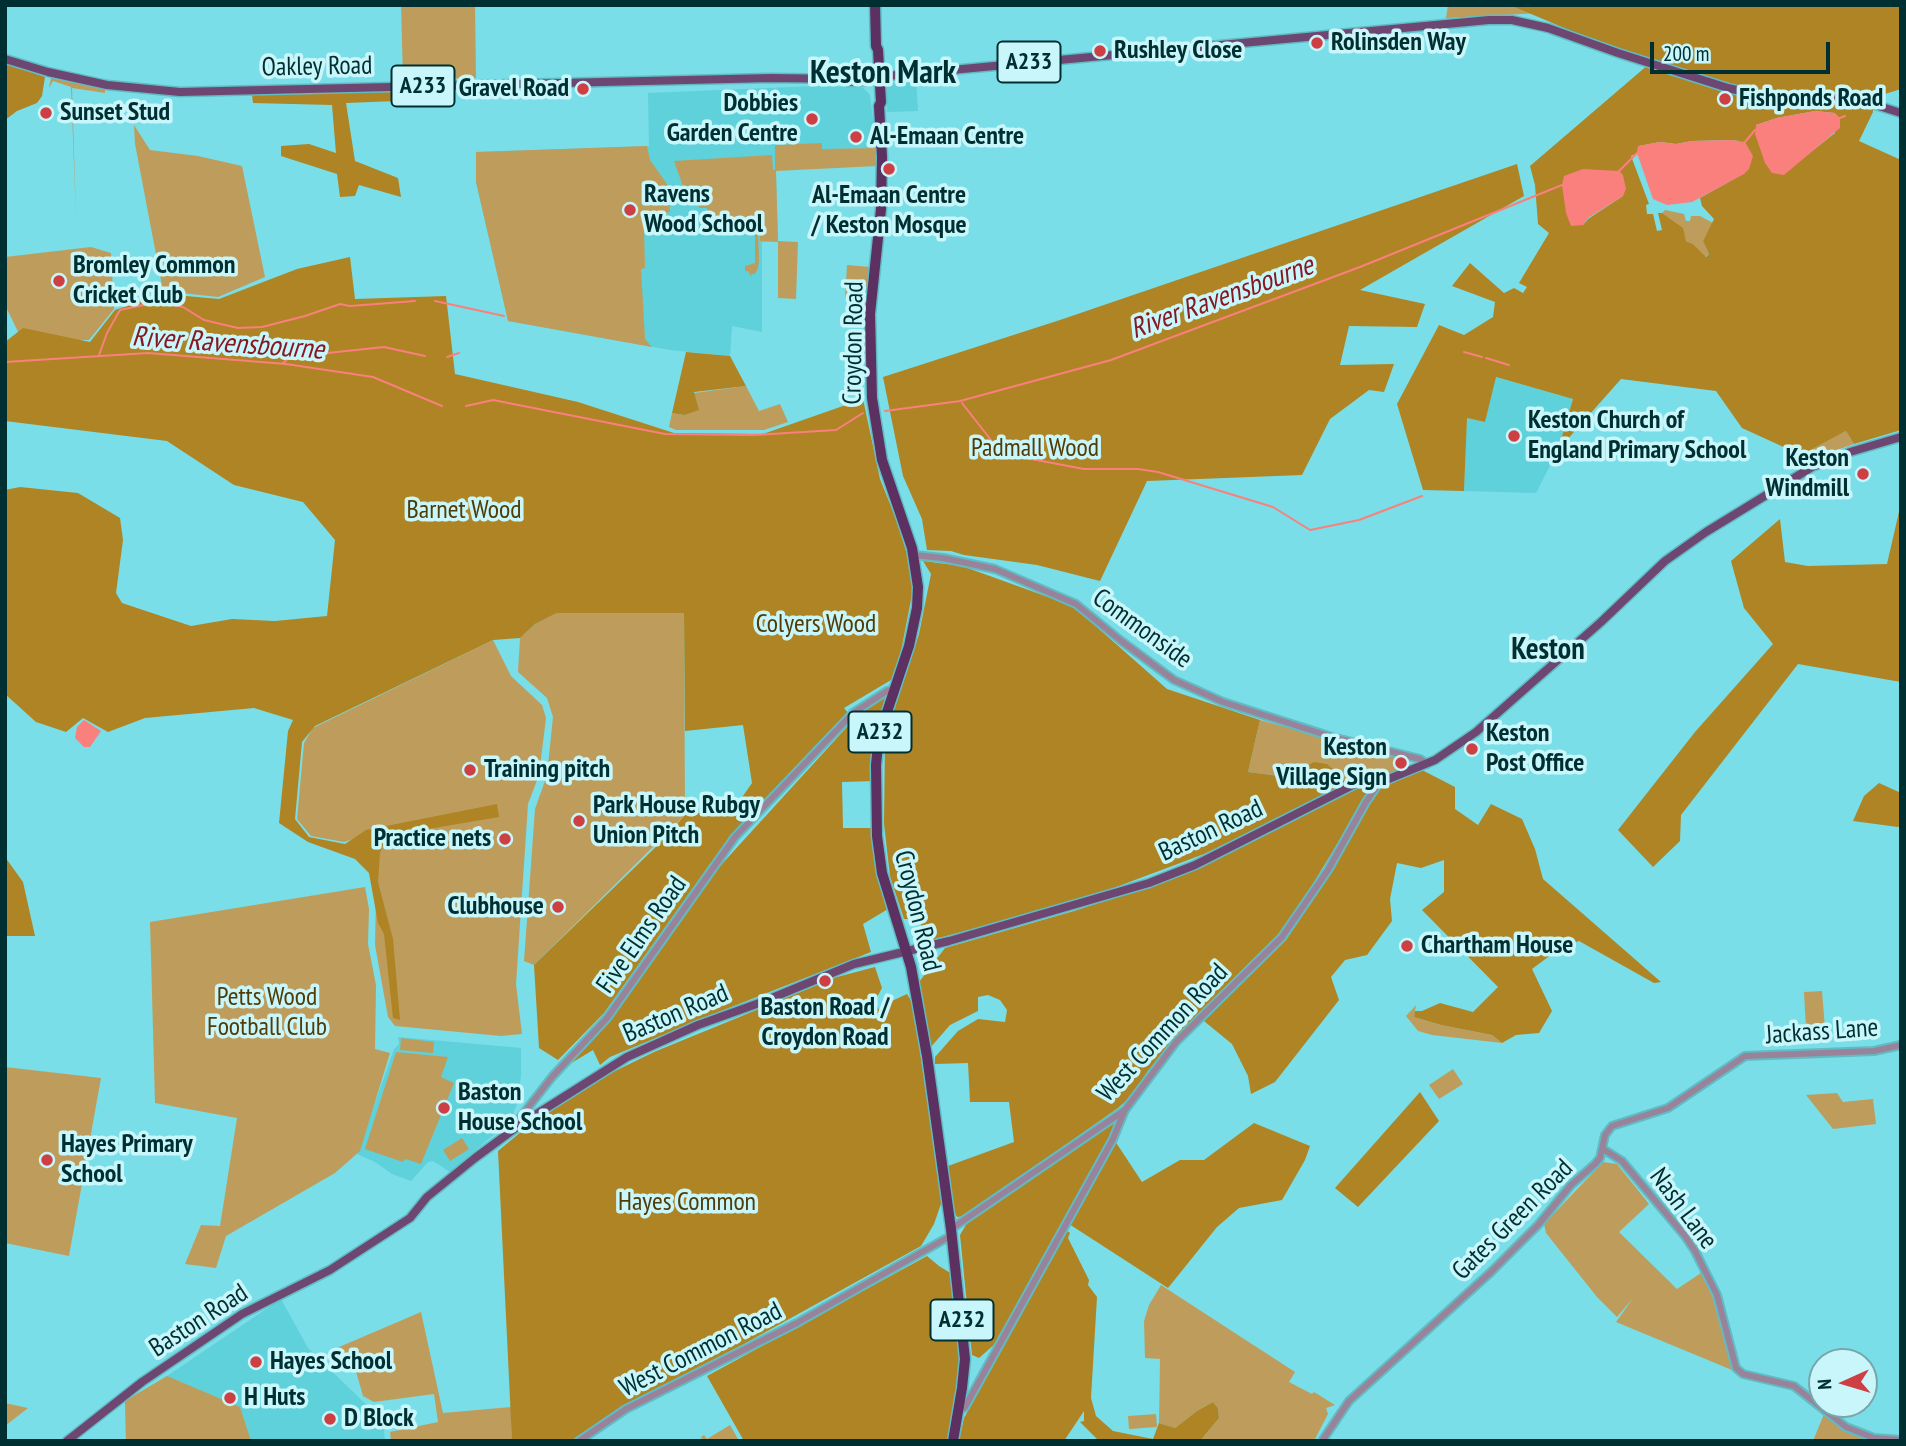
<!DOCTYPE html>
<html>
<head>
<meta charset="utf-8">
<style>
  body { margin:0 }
  #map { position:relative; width:1906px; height:1446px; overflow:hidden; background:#79dee7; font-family:"PT Sans Narrow",sans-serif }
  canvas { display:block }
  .frame { position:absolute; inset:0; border:7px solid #002f32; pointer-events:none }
  .north { position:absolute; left:1808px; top:1348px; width:70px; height:70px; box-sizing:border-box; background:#c8f6fa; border:2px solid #78a6aa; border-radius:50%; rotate:266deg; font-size:19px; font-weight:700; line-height:28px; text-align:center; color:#002f32 }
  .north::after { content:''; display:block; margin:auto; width:24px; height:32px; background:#ce3f44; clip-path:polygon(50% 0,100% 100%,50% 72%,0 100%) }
  .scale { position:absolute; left:1650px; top:42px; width:180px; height:32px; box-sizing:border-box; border:4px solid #002f32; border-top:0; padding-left:9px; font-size:21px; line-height:24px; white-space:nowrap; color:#002f32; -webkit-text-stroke:5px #c8f6fa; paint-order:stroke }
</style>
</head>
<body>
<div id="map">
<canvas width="1906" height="1446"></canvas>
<div class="frame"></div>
<div class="north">N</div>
<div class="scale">200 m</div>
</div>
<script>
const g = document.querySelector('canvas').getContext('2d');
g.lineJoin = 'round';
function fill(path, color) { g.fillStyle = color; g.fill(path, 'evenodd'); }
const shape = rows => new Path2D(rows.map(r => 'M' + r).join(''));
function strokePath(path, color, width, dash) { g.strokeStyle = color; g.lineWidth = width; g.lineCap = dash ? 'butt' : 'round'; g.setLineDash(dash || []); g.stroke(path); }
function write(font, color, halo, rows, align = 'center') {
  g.font = font + ' "PT Sans Narrow",sans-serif'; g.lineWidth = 7; g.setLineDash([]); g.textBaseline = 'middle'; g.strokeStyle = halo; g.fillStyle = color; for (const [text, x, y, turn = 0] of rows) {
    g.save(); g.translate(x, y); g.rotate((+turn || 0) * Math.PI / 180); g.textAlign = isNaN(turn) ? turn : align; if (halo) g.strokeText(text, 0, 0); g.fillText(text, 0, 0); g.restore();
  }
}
fill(shape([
  [916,79,918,111,887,112,887,84],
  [817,86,862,87,870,95,873,120,876,126,877,148,822,149,822,144,775,145,778,241,762,242,762,332,732,326,730,356,670,350,508,321,476,182,476,152,649,146,648,93],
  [1495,377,1573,399,1558,450,1536,493,1464,491,1467,418,1485,422],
  [398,1037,521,1048,521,1075,518,1101,513,1114,505,1125,450,1172,433,1161,428,1162,411,1181,392,1174,375,1162,357,1154,394,1049,399,1044],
  [281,1299,308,1348,383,1421,385,1441,126,1441,125,1401,167,1376]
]), '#5ed1db');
fill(shape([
  [401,5,475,5,476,78,403,80],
  [1448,5,1540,5,1541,13,1446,18],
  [51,78,105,89,105,93,72,88,76,218,71,87,53,81,49,88],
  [134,125,150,150,198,156,242,166,265,277,218,297,163,291,135,144],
  [822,143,822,149,877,148,877,166,776,171,778,241,798,242,796,299,778,298,778,242,760,241,759,217,708,219,707,208,700,208,686,195,674,161,772,155,773,170,775,170,775,145],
  [647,146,650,160,667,184,670,212,661,214,661,224,644,227,645,268,641,269,645,339,652,347,508,321,476,182,476,152],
  [1665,210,1684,214,1686,221,1690,221,1691,216,1700,216,1713,223,1703,241,1709,254,1705,257,1693,244,1686,241,1682,228,1662,213],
  [755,230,758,230,759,260,758,268,755,274,751,274,752,278,748,271,745,271,745,266,755,263],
  [91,247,111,253,114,309,89,340,22,340,5,305,5,257],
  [847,265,870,267,868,298,845,299],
  [746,386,759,411,780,404,788,422,764,430,676,430,669,427,672,413,684,415,694,393],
  [1846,431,1854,444,1811,459,1808,451],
  [557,613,684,613,685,815,534,965,524,961,535,809,547,775,553,717,547,698,518,672,520,638,535,624],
  [493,640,511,676,542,705,546,718,539,775,528,804,516,984,522,1034,501,1036,395,1026,388,1017,375,945,376,897,366,835,344,842,311,836,297,819,304,743,313,728],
  [1260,720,1408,761,1409,764,1407,768,1381,779,1372,776,1363,777,1350,784,1326,764,1303,768,1296,778,1248,772],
  [365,887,369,909,368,944,376,985,375,1049,390,1053,360,1151,335,1173,226,1236,216,1268,185,1264,201,1225,220,1226,237,1118,155,1103,150,922],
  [1822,991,1825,1028,1806,1028,1804,992],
  [1416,1005,1414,1017,1441,1025,1492,1035,1502,1043,1432,1035,1418,1031,1406,1016],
  [401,1038,434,1042,433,1053,400,1050],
  [396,1052,448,1057,441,1077,454,1083,421,1164,405,1159,403,1162,365,1149],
  [5,1067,101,1078,69,1256,5,1243],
  [1453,1069,1463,1084,1439,1099,1429,1085],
  [1837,1093,1843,1102,1873,1099,1876,1124,1833,1129,1806,1095],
  [462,1138,469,1149,450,1161,443,1150],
  [1603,1162,1617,1164,1649,1204,1619,1232,1677,1289,1701,1273,1713,1298,1732,1370,1616,1322,1633,1298,1617,1317,1597,1297,1546,1233,1544,1224],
  [1161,1285,1295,1372,1289,1382,1312,1394,1314,1392,1335,1405,1326,1408,1328,1414,1314,1441,1200,1441,1219,1418,1218,1408,1213,1402,1197,1411,1175,1428,1159,1423,1160,1359,1145,1358,1144,1321,1149,1305],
  [421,1312,443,1413,511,1407,512,1441,391,1441,390,1432,438,1422,434,1394,374,1402,363,1396,355,1368,332,1350],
  [167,1376,240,1407,251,1441,126,1441,125,1401],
  [5,1403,28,1408,5,1426],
  [1156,1414,1157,1427,1129,1429,1128,1416],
  [1824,1414,1856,1436,1874,1441,1813,1441],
  [730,1425,739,1441,703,1441,701,1437,704,1435,707,1439]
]), '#be9d5c');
fill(shape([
  [1510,5,1901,5,1901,89,1872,98,1873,112,1859,141,1901,160,1901,430,1854,444,1846,431,1801,455,1742,428,1716,391,1621,379,1558,450,1573,399,1496,377,1485,422,1467,418,1464,491,1423,490,1397,404,1439,325,1464,335,1493,317,1495,302,1452,286,1470,263,1504,293,1514,288,1523,293,1527,287,1519,283,1549,233,1538,224,1535,185,1530,166,1649,64],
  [1815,111,1835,113,1835,133,1797,163,1756,125,1777,118],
  [1731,140,1739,141,1743,174,1700,198,1702,206,1714,219,1703,241,1709,254,1706,257,1693,244,1686,241,1683,228,1662,213,1658,213,1662,230,1657,231,1653,214,1647,214,1646,205,1649,204,1631,156,1637,153,1639,146,1660,142,1676,144,1692,141],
  [1562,185,1623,196,1588,219,1583,225],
  [5,63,45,77,42,96,37,103,17,111,5,120],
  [396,91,397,101,346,103,355,161,398,178,401,197,359,185,355,196,340,197,337,174,281,156,281,146,309,144,336,153,332,105,253,103,252,95],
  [1517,164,1524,196,1360,290,1425,304,1417,327,1349,326,1340,365,1394,364,1384,392,1369,390,1330,419,1302,475,1147,481,1100,581,1037,565,964,555,951,551,927,550,922,519,903,476,883,377,1060,320],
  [350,257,355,299,446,296,455,374,578,402,674,433,763,434,863,399,880,479,896,519,915,579,896,677,844,708,848,713,710,864,604,1013,558,1060,539,1048,534,965,662,841,685,815,736,806,752,783,743,725,685,731,684,613,557,613,535,624,520,638,493,640,315,726,302,742,295,819,309,837,345,844,366,830,497,804,499,817,387,836,380,853,378,882,393,939,400,1020,393,1018,384,934,378,923,369,873,355,859,308,842,279,823,288,731,293,720,254,708,145,718,108,732,83,718,66,732,36,722,5,694,5,490,20,487,78,493,120,518,123,540,116,593,122,603,191,626,232,619,275,621,327,616,335,540,303,502,234,485,167,441,5,421,5,342,23,328,90,342,115,310,164,294,219,299,297,269],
  [686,352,730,356,746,386,694,392,699,410,684,415,672,413],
  [1901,503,1901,682,1798,664,1681,815,1680,841,1653,867,1618,830,1695,732,1773,644,1744,608,1731,561,1780,519,1785,562,1808,566,1887,564],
  [923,561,962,566,1073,606,1167,689,1260,720,1248,772,1295,778,1303,768,1314,762,1327,764,1350,784,1204,854,1111,889,996,923,927,941,919,919,904,919,890,876,884,824,885,738,919,634,931,574],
  [890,693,878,722,875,741,875,781,842,782,843,828,875,828,879,881,888,909,863,924,871,952,711,1015,610,1057,600,1065,593,1050,568,1065,616,1011,710,877,857,716],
  [1422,770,1455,787,1455,809,1478,825,1491,804,1522,819,1535,849,1543,879,1661,982,1654,983,1579,941,1560,948,1532,969,1552,1011,1539,1033,1516,1035,1502,1043,1492,1035,1441,1025,1414,1017,1415,1011,1422,1011,1440,1003,1473,1012,1498,987,1422,910,1444,892,1444,860,1421,868,1397,863,1390,899,1392,921,1367,955,1345,960,1331,977,1339,1000,1275,1082,1251,1094,1248,1076,1232,1044,1204,1021,1286,940,1331,873,1364,812,1382,787],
  [1879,783,1901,793,1901,825,1898,827,1853,821,1864,796],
  [1361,786,1369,792,1300,905,1279,935,1174,1040,1147,1072,1133,1095,1118,1108,964,1216,957,1217,954,1212,948,1166,1014,1142,1009,1102,970,1102,968,1063,935,1064,935,1057,958,1031,978,1019,1005,1022,1007,1010,1000,1000,988,995,978,997,978,1011,950,1025,930,1048,919,982,945,948,1074,911,1163,882,1242,847],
  [5,857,23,882,35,936,5,936],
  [875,967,882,988,875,1001,879,1010,894,1000,907,994,913,1004,942,1201,934,1224,921,1246,744,1344,622,1406,571,1441,512,1441,498,1151,533,1122,613,1072,654,1052,837,977],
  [1420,1092,1439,1121,1358,1207,1335,1188],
  [1123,1114,995,1344,979,1358,972,1355,960,1235,967,1223,1100,1128],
  [1254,1123,1310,1146,1305,1160,1282,1200,1239,1208,1217,1227,1168,1288,1069,1224,1115,1141,1142,1182,1180,1160,1204,1160],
  [1066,1230,1070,1233,1068,1238,1089,1280,1088,1285,1097,1297,1091,1398,1096,1416,1113,1431,1153,1439,1159,1423,1175,1428,1197,1411,1213,1402,1218,1408,1219,1418,1200,1441,1099,1441,1080,1422,1084,1421,1084,1411,1064,1441,959,1441,964,1418],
  [927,1256,939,1266,952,1274,960,1355,959,1382,947,1441,744,1441,707,1376]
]), '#ae8424');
fill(shape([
  [1815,111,1835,113,1840,118,1840,128,1784,175,1772,173,1765,163,1755,134,1756,125,1777,118],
  [1731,140,1745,142,1753,156,1749,169,1744,174,1692,202,1667,205,1653,199,1637,153,1638,146,1660,142,1676,144,1692,141],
  [1583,169,1619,171,1623,175,1626,189,1623,196,1588,218,1583,225,1571,226,1566,213,1562,185,1564,176],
  [84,720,101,731,90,747,84,747,75,738,77,727]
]), '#f9807c');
strokePath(shape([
  [1840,118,1845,116],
  [1745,142,1755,130],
  [1619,171,1637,153],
  [435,301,504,316],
  [1464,352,1482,357],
  [99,355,107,333,120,310,158,302,183,307,204,320,238,328,262,327,305,316,340,304,350,306,415,301],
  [447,357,459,353],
  [1486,358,1509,365],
  [5,362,148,353,286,364,373,377,442,406],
  [283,363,290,357,299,356,384,347,425,356],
  [962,403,998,449,1026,458,1084,469,1138,469,1158,472,1273,507,1310,530,1359,520,1422,496],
  [466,406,493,400,665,434,754,435,836,430,863,413],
  [885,411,960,401,1111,360,1360,267,1562,185]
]), '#f9807c', 2);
const minor = shape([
  [914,555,943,558,995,569,1076,604,1120,640,1174,680,1223,702,1332,737,1420,759,1427,764],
  [521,1124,520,1118,552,1077,607,1018,735,837,853,713,887,691,894,689],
  [1603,1149,1622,1161,1685,1236,1695,1251,1717,1295,1736,1368,1743,1374,1794,1386,1846,1427,1874,1438,1901,1440],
  [951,1229,1125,1110,1176,1042,1282,937,1328,870,1366,802,1379,783],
  [959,1411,965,1407,1113,1139,1124,1112],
  [579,1441,626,1409,797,1323,952,1235],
  [1322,1441,1349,1401,1491,1272,1538,1225,1571,1185,1595,1164,1600,1158,1605,1135,1612,1126,1668,1108,1745,1056,1874,1051,1901,1045]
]);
const major = shape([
  [5,59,48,72,107,85,180,92,771,78,844,79,848,82,883,80],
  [844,79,848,76,883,74,887,76,1489,20,1512,20,1548,28,1618,53,1728,88,1761,96,1846,98,1863,101,1901,113],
  [67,1441,142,1382,242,1314,330,1270,410,1218,427,1197,475,1158,521,1124,627,1057,698,1025,762,1002,854,964,949,941,1149,883,1195,865,1361,781,1379,783,1435,760,1476,732,1601,622,1665,561,1706,532,1812,467,1850,452,1901,437]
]);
const highway = shape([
  [875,5,876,46,878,50,881,102,879,106,882,157,881,209,870,314,872,398,882,460,912,548,918,587,917,608,909,646,879,736,876,765,877,836,882,873,911,967,927,1056,951,1229,965,1359,962,1388,953,1441]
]);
strokePath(minor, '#61bbc3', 10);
strokePath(major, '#61bbc3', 11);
strokePath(highway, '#61bbc3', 13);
strokePath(minor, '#99839b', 6);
strokePath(major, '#6d4771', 8);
strokePath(highway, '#5c3162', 10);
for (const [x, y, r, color] of [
  [1317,43,7,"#ce3f44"],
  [1100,51,7,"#ce3f44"],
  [583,89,7,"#ce3f44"],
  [1725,99,7,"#ce3f44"],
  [46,113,7,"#ce3f44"],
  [812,119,7,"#ce3f44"],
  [856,137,7,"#ce3f44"],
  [889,169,7,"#ce3f44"],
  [630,210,7,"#ce3f44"],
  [59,281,7,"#ce3f44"],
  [1514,436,7,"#ce3f44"],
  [1863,474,7,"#ce3f44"],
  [1472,749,7,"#ce3f44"],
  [1401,763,7,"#ce3f44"],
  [470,770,7,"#ce3f44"],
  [579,821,7,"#ce3f44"],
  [505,839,7,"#ce3f44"],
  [558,907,7,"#ce3f44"],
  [1407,946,7,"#ce3f44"],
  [825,981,7,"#ce3f44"],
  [444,1108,7,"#ce3f44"],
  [47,1160,7,"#ce3f44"],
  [256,1362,7,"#ce3f44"],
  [230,1398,7,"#ce3f44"],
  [330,1419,7,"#ce3f44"]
]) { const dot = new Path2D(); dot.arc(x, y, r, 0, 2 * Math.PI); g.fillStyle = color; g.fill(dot); strokePath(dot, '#c8f6fa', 2.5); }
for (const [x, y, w] of [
  [1029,62,63],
  [423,86,63],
  [880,732,63],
  [962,1320,63]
]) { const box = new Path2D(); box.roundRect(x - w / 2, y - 20.5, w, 41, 5); g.fillStyle = '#c8f6fa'; g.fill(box); strokePath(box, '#002f32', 2); }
write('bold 24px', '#002f32', null, [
  ["A233",1029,62],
  ["A233",423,86],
  ["A232",880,732],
  ["A232",962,1320]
]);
write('bold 26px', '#002f32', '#c8f6fa', [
  ["Rolinsden Way",1331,43],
  ["Rushley Close",1114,51],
  ["Gravel Road",569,89,"right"],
  ["Fishponds Road",1739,99],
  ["Dobbies",798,104,"right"],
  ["Garden Centre",798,134,"right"],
  ["Sunset Stud",60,113],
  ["Al-Emaan Centre",870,137],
  ["Ravens",644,195],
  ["Wood School",644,225],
  ["Al-Emaan Centre",889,196,"center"],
  ["/ Keston Mosque",889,226,"center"],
  ["Bromley Common",73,266],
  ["Cricket Club",73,296],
  ["Keston Church of",1528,421],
  ["England Primary School",1528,451],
  ["Keston",1849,459,"right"],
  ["Windmill",1849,489,"right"],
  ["Keston",1486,734],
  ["Post Office",1486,764],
  ["Keston",1387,748,"right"],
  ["Village Sign",1387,778,"right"],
  ["Training pitch",484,770],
  ["Park House Rubgy",593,806],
  ["Union Pitch",593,836],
  ["Practice nets",491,839,"right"],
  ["Clubhouse",544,907,"right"],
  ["Chartham House",1421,946],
  ["Baston Road /",825,1008,"center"],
  ["Croydon Road",825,1038,"center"],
  ["Baston",458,1093],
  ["House School",458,1123],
  ["Hayes Primary",61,1145],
  ["School",61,1175],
  ["Hayes School",270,1362],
  ["H Huts",244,1398],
  ["D Block",344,1419]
], 'left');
write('26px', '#002f32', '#c8f6fa', [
  ["Oakley Road",317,67,-1],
  ["Croydon Road",854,343,-89],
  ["Commonside",1142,629,36],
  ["Baston Road",1211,831,-25],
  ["Croydon Road",917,911,76],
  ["Five Elms Road",642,935,-55],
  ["Baston Road",676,1014,-23],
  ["Jackass Lane",1822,1032,-4],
  ["West Common Road",1163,1033,-47],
  ["Nash Lane",1683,1209,53],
  ["Gates Green Road",1513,1220,-45],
  ["Baston Road",199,1321,-33],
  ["West Common Road",701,1350,-27]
]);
write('26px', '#513b06', '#c8f6fa', [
  ["Padmall Wood",1035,449],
  ["Barnet Wood",464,511],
  ["Colyers Wood",816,625],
  ["Petts Wood",267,998],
  ["Football Club",267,1028],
  ["Hayes Common",687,1203]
]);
write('italic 28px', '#851821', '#c8f6fa', [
  ["River Ravensbourne",1222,298,-20],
  ["River Ravensbourne",228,344,4]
]);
write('bold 30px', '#002f32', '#c8f6fa', [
  ["Keston",1548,650]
]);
write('bold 33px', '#002f32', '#c8f6fa', [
  ["Keston Mark",883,74]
]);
</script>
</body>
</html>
